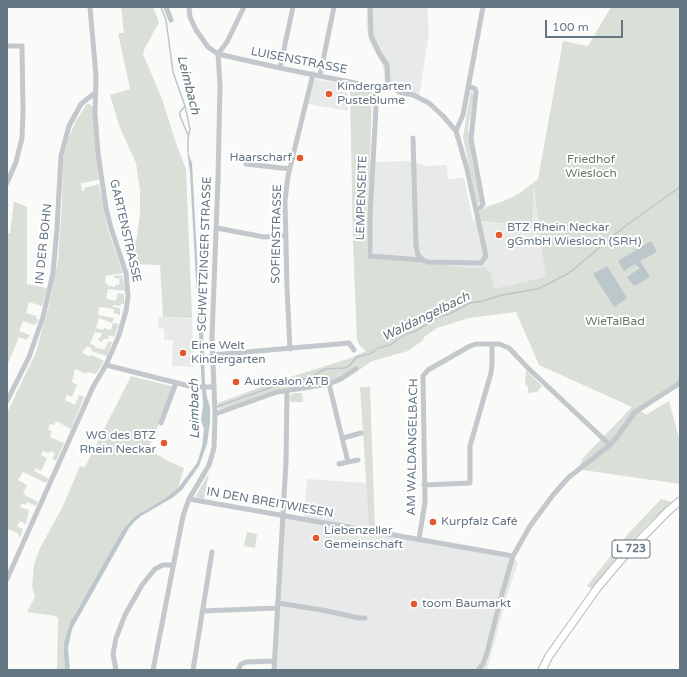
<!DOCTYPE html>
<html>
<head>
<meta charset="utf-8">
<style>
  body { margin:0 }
  #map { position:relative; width:687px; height:677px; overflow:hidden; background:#fafaf8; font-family:"Varela Round",sans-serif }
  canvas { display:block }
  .frame { position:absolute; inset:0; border:8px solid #657683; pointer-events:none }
  .scale { position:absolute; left:545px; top:20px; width:78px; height:18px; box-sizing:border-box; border:2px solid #657683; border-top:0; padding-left:5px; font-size:12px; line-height:14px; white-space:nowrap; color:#657683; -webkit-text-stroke:3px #fff; paint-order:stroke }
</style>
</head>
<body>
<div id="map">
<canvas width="687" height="677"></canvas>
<div class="frame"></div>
<div class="scale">100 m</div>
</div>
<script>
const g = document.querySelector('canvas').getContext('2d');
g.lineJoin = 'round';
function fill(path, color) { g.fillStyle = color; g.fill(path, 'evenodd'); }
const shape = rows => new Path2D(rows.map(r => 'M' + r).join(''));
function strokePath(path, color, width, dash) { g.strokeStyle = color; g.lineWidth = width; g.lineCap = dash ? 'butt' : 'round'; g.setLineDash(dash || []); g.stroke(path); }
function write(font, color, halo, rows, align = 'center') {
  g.font = font + ' "Varela Round",sans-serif'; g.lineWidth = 4; g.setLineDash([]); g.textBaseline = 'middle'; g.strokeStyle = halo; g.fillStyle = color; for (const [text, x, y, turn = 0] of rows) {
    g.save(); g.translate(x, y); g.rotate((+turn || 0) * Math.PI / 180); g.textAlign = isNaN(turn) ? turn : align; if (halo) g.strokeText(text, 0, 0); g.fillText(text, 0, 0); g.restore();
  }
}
fill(shape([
  [367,7,427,7,429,33,419,97,385,84,383,66,369,41,366,25],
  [314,79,347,84,348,111,308,104],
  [411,161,427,166,447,165,448,179,464,178,473,221,532,226,534,181,538,220,547,277,494,290,491,273,486,267,474,268,367,256,366,214,370,162],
  [159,317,192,319,194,367,172,366,173,340,164,340,164,329,158,328],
  [307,479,366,483,370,530,513,556,518,563,507,596,487,670,276,670,281,517,304,517]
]), '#e8e9e9');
fill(shape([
  [121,7,153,7,159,22,144,50,143,54,162,99,177,146,186,169,192,318,163,317,160,265,131,264,137,236,140,214,140,191,136,163,120,128,110,95,130,89,118,33,124,33],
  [611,7,680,7,680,386,641,411,646,415,669,401,680,442,680,484,583,470,579,467,583,458,632,407,539,365,516,312,469,318,437,328,424,337,422,341,408,351,372,361,359,370,329,384,287,391,282,388,237,404,220,409,218,408,218,403,277,381,348,359,366,351,360,346,357,340,353,241,350,93,351,88,372,90,370,162,366,214,367,256,474,268,486,267,491,273,494,289,546,277,538,220,534,185,532,226,479,221,477,214,486,207,504,201,520,193,538,179,563,41,588,46],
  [471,91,474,95,468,128,472,160,480,201,479,204,477,203,463,137],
  [87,104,89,104,93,107,95,141,99,180,81,183,82,191,85,191,84,188,99,184,108,230,123,273,106,276,105,283,107,283,107,285,115,287,115,285,119,285,120,279,114,278,114,276,122,275,125,291,108,289,106,299,116,301,118,293,124,294,124,304,121,304,120,306,113,305,113,307,120,308,120,315,114,313,114,309,99,307,98,315,114,318,112,323,99,318,96,328,103,330,104,328,111,330,113,323,119,324,114,337,109,335,108,339,104,339,102,342,98,340,98,338,100,338,102,333,95,332,90,343,98,349,99,348,104,350,109,341,112,342,107,356,91,351,92,348,87,346,86,349,84,349,82,353,89,356,92,355,104,361,96,374,87,372,86,374,75,369,72,382,77,385,72,397,67,395,65,400,75,405,79,395,84,397,71,429,56,421,54,425,50,424,48,430,52,431,50,437,64,443,56,461,52,459,55,453,50,451,49,453,43,451,41,455,47,458,41,471,35,468,34,471,49,479,46,483,23,472,18,480,27,485,23,494,38,502,36,506,27,502,26,505,22,503,20,507,29,510,26,524,20,521,17,526,23,529,20,537,18,536,19,534,9,529,7,533,7,413,36,352,49,305,58,260,62,205,63,160,69,137,76,121],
  [14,201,27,207,27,284,47,288,42,306,29,302,26,313,36,316,38,322,34,325,23,321,19,331,30,335,26,340,19,337,7,366,7,233,10,233],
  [526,370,542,386,537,392,528,393,528,387,525,384],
  [131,376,175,387,148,449,168,461,184,468,178,488,164,499,134,517,122,531,74,615,64,642,64,657,65,670,57,670,58,619,56,616,27,612,35,597,32,587,34,565,39,550,63,506,80,466,85,467],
  [360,387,370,387,375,527,369,526],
  [294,393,302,393,303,402,290,402,290,396],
  [209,473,204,499,195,497],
  [661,499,672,502,648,524,620,553,592,589,587,586,628,534],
  [247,532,257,534,255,548,244,546]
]), '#dadfd7');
fill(shape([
  [187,149,192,163,199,293,203,330,205,383,207,397,210,407,210,422,207,444,199,466,182,490,172,498,141,516,135,521,129,528,72,629,68,648,70,670,65,670,64,657,64,642,71,621,122,531,134,517,164,499,178,488,197,463,202,447,204,429,201,420,203,406,190,173],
  [651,241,657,252,640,261,650,277,634,286,627,277,640,268,635,264,624,271,618,261],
  [607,266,627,298,614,307,593,274]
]), '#bbc7cb');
strokePath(shape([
  [161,7,166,20,173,72,185,106,190,129,188,139,188,151],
  [185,106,180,112,180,116,188,135],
  [216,407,286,382,309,378,325,369,344,368,349,366,357,357,370,354,378,348,390,345,406,334,416,331,438,317,449,314,470,303,483,301,502,295,537,289,546,285,569,273,624,227,680,187]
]), '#bbc7cb', 1.5);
const major = shape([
  [542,670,549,656,598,587,625,555,668,511,680,501]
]);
strokePath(major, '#b5babe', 9);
strokePath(shape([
  [166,7,171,20],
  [189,7,190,17,196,30,208,47,218,54,280,68,375,87,384,86,388,84,399,92,413,95,429,103,443,116,456,131],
  [370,7,371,35,379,53,387,65,388,84],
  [7,46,22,46,23,111,22,138,16,162,7,183],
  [218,54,227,42,244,7],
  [280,68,293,7],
  [320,75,334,7],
  [469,86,475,89,476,92,471,139,483,204,480,208,476,210],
  [375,87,376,108,370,215,370,256,423,260],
  [413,138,416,245,418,255,423,260,428,262,481,263,486,256,467,169,456,131,463,115,483,7],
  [246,164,290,169],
  [217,228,264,237,286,235],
  [290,349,287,288,285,201,288,176,313,74],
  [212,355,349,343,354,350],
  [106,365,193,387,213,387],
  [329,384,348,462,339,464],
  [7,401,29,357,43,317,53,273,57,228,61,156,69,126,81,104,96,92],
  [215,414,277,392,329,384,341,379,356,369],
  [161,423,176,383],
  [343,438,361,433],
  [348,462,358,460],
  [424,485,470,483,470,446,491,373,492,364,492,344],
  [189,499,513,556],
  [419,539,425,502,423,376,428,370,470,346,476,344,499,344,509,348,528,368,610,445],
  [7,579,93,387,106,365,119,335,126,311,128,296,126,273,111,228,106,208,98,153,95,114,96,76,90,7],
  [278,603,322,610,359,618,365,618],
  [202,611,278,608],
  [116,670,113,654,116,638,125,615,142,585,155,569,163,565,173,565],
  [153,670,183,516,189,499,209,465,214,448,215,414,212,337,218,179,220,85,218,54],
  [193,670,212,552],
  [238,670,241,664,246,662,274,661],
  [274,670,286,462,287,391],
  [478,670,483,664,487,653,500,601,513,556,530,526,553,495,568,478,610,445,617,437,635,412,680,383]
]), '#c3c8cc', 5);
strokePath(major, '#fff', 7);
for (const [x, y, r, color] of [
  [329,94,4,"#e4572e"],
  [300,158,4,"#e4572e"],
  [499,235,4,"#e4572e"],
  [183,353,4,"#e4572e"],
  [236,382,4,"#e4572e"],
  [164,443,4,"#e4572e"],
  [433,522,4,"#e4572e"],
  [316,538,4,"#e4572e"],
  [414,604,4,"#e4572e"]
]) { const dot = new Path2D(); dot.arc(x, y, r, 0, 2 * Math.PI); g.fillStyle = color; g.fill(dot); strokePath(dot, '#fff', 1.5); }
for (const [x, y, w] of [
  [631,549,38]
]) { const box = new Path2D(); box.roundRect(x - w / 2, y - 9, w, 18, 3); g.fillStyle = '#fff'; g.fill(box); strokePath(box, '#657683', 1); }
write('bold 11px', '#657683', null, [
  ["L 723",631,549]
]);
write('12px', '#657683', '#fff', [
  ["LUISENSTRASSE",299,61,11],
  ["LEMPENSEITE",362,198,-88],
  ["GARTENSTRASSE",125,231,77],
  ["SOFIENSTRASSE",277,234,-89],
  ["IN DER BOHN",44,244,-84],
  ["SCHWETZINGER STRASSE",205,254,-88],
  ["AM WALDANGELBACH",413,447,-89],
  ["IN DEN BREITWIESEN",270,503,10]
]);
write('12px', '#657683', '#fff', [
  ["Kindergarten",337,87],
  ["Pusteblume",337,101],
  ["Haarscharf",292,158,"right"],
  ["BTZ Rhein Neckar",507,228],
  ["gGmbH Wiesloch (SRH)",507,242],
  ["Eine Welt",191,346],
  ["Kindergarten",191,360],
  ["Autosalon ATB",244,382],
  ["WG des BTZ",156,436,"right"],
  ["Rhein Neckar",156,450,"right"],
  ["Kurpfalz Café",441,522],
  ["Liebenzeller",324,531],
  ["Gemeinschaft",324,545],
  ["toom Baumarkt",422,604]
], 'left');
write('12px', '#687a64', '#fff', [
  ["Friedhof",591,160],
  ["Wiesloch",591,174],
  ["WieTalBad",615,322]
]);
write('italic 13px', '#60757c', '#fff', [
  ["Leimbach",188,85,76],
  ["Waldangelbach",426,317,-26],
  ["Leimbach",195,409,-91]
]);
</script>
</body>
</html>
